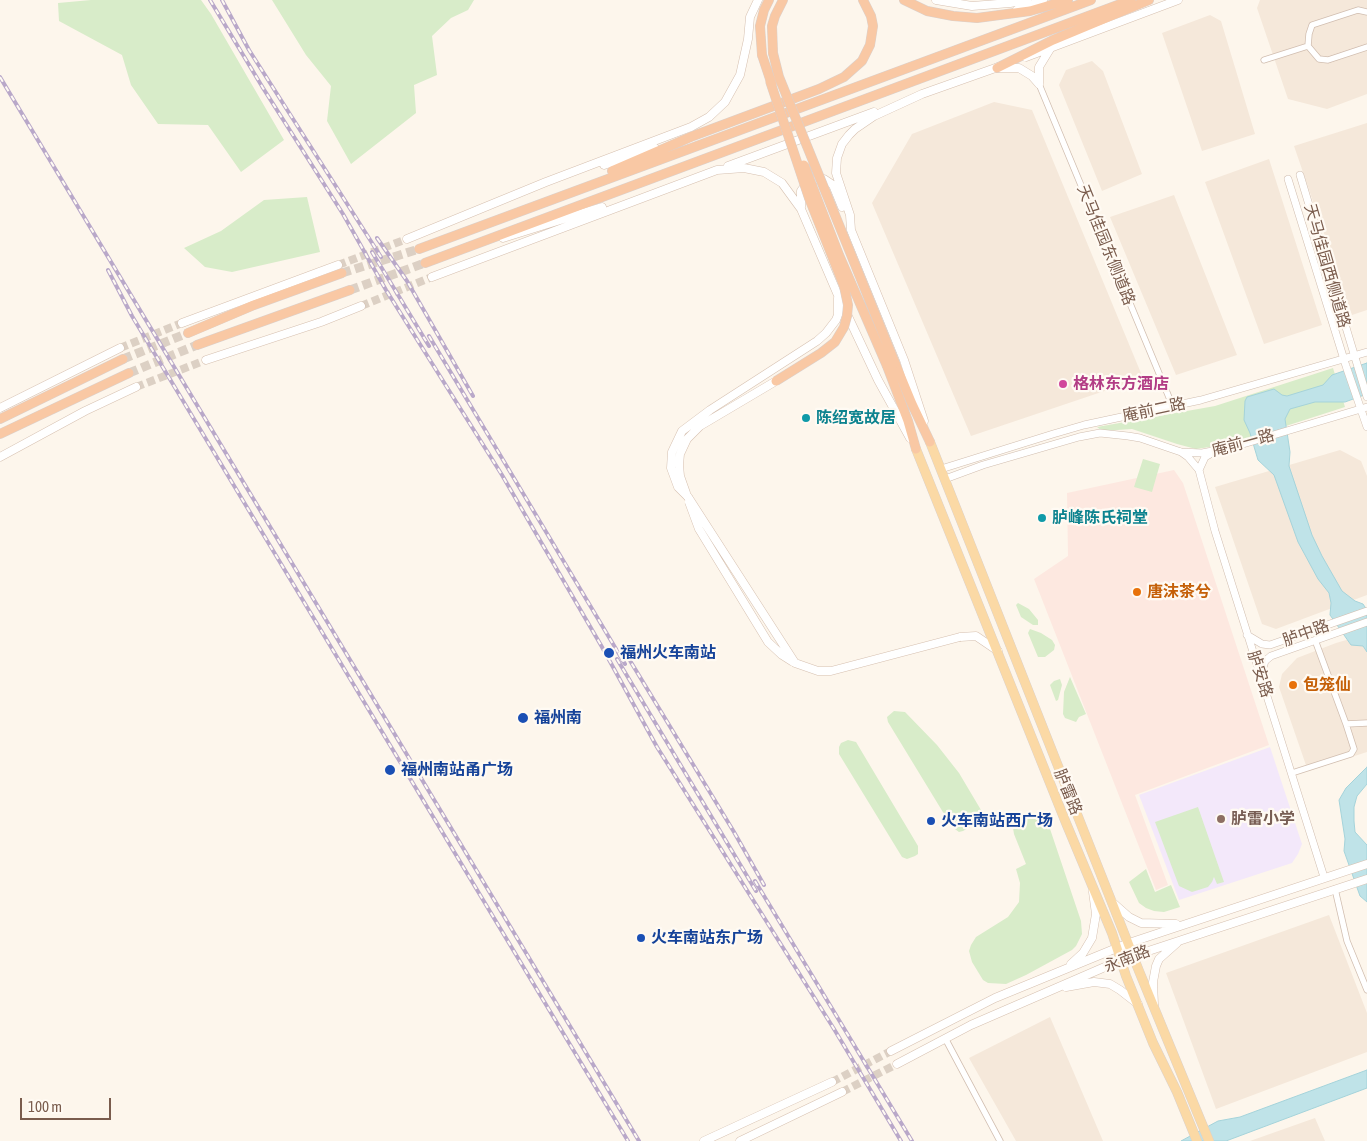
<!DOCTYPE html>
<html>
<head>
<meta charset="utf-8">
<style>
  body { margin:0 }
  #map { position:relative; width:1367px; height:1141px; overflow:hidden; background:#fdf6ec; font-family:"Asap Condensed",sans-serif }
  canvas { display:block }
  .scale { position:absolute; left:20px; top:1098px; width:91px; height:22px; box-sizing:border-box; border:2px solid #7a5c4d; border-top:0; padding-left:6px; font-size:15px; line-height:18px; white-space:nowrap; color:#7a5c4d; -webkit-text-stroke:4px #fffaf3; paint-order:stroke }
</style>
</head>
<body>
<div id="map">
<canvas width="1367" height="1141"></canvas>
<div class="scale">100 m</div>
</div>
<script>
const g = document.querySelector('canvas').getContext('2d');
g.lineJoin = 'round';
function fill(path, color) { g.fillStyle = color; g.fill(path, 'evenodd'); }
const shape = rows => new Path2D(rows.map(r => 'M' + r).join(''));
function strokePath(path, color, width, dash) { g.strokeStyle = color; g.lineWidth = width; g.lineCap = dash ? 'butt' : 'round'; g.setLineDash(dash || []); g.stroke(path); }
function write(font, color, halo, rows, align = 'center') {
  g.font = font + ' "Asap Condensed","Noto Sans SC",sans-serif'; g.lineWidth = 4.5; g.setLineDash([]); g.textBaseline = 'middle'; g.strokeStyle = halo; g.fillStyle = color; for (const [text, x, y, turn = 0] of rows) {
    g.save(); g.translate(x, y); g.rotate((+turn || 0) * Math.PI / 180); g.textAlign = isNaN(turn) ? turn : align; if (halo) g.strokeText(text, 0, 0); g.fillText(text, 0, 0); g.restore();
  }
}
fill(shape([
  [1260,0,1367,0,1367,94,1327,109,1288,99,1257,8],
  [1210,15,1221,21,1255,134,1202,151,1162,33],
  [1092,61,1103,71,1142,174,1102,191,1059,85,1066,70],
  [994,102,1032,110,1143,378,971,436,872,203,912,134],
  [1367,123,1367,310,1352,315,1294,146],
  [1269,159,1322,325,1264,344,1205,182],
  [1174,195,1237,355,1176,375,1110,217],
  [1340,450,1361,461,1367,476,1367,595,1276,629,1262,624,1215,487],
  [1367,634,1367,752,1308,771,1279,687,1282,674,1297,658,1336,643],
  [1329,915,1367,1013,1367,1052,1216,1109,1166,973],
  [1050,1017,1103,1141,1016,1141,969,1058],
  [1315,1118,1325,1141,1250,1141]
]), '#f5e8da');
fill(shape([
  [1174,470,1183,483,1269,745,1135,795,1168,885,1156,890,1034,579,1068,556,1067,493]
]), '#fde8e0');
fill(shape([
  [1270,747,1302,844,1298,854,1292,863,1179,900,1139,795]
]), '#f3e8fa');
fill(shape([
  [91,0,201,0,211,14,284,140,241,172,208,125,158,124,131,85,122,55,59,21,58,3],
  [272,0,474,0,468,10,451,18,432,36,437,75,414,85,416,113,351,164,327,121,331,86,306,55],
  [307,197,320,252,232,272,205,267,184,248,221,231,264,200],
  [1333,368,1345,407,1230,444,1196,449,1177,444,1132,429,1102,431,1097,427,1215,406],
  [1143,459,1160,464,1152,492,1134,487],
  [1018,603,1029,609,1038,620,1038,625,1033,625,1021,617,1016,605],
  [1030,629,1041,633,1052,640,1055,645,1054,650,1045,657,1038,657,1028,633],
  [1070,677,1086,714,1079,717,1076,722,1065,718,1063,714,1064,692],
  [1060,679,1062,685,1058,700,1056,701,1050,685,1054,681],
  [894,711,905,712,937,745,959,773,981,810,982,818,979,822,963,831,959,832,952,827,888,722,887,717],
  [848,740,856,742,918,846,918,854,915,856,907,859,902,857,839,754,839,747,841,743],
  [1198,807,1224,882,1217,884,1214,877,1212,882,1208,887,1192,892,1179,886,1155,822],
  [1036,814,1042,814,1046,817,1081,921,1082,934,1076,946,1072,950,1026,975,1006,984,988,983,983,980,972,962,969,951,971,945,976,937,1008,917,1019,902,1020,883,1016,869,1026,864,1014,834,1013,828,1014,824,1019,820],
  [1146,869,1155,892,1171,885,1180,907,1164,912,1154,911,1146,908,1139,903,1129,882]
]), '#d8ecc9');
const water = shape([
  [1367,363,1367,394,1345,402,1315,402,1290,409,1285,419,1290,452,1289,466,1312,535,1322,556,1342,591,1355,601,1363,604,1367,610,1367,652,1363,646,1351,645,1330,615,1331,603,1329,593,1318,579,1298,542,1274,475,1258,460,1250,433,1244,420,1245,401,1247,397,1274,389,1282,395,1287,396,1323,385,1332,375,1367,363],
  [1367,767,1367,784,1357,796,1354,807,1354,821,1355,832,1367,845,1367,902,1360,896,1344,851,1345,839,1339,800,1346,788,1367,767],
  [1367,1070,1367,1088,1226,1141,1181,1141,1218,1121,1240,1117,1367,1070]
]);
fill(water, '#bfe3e8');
strokePath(water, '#a5d3da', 1);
strokePath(shape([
  [338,265,407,239],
  [361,306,432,277],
  [120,348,182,323],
  [136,387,206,360],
  [832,1082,891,1051],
  [842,1092,897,1064]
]), '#dcd0c4', 8, [8, 4]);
strokePath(shape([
  [342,273,419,249],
  [350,290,425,263],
  [123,359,188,333],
  [129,373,197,345]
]), '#dcd0c4', 9, [9, 4.5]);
const minor = shape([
  [1367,12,1358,10,1312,25,1309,34,1308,46,1319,59,1328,60,1367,47],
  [1264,60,1308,46],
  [1039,84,1173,407],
  [1315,640,1346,724],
  [1292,773,1351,754,1354,749,1346,724,1367,723],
  [1335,889,1347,941,1367,990],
  [945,1038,1000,1141]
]);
const tertiary = shape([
  [1300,175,1367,397],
  [1288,179,1346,366,1367,427],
  [1181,452,1188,457,1199,470,1215,531,1324,877],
  [941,469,1053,434,1084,425,1201,400,1367,352],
  [1199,470,1205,457,1212,453],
  [945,479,983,465,1079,437,1100,433,1128,436,1140,438,1181,452,1202,453,1233,447,1367,407],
  [1247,635,1262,644,1270,645,1367,611],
  [1261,674,1265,661,1271,656,1367,622]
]);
const secondary = shape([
  [936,0,972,6,1010,3,1027,0],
  [1017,10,1043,0],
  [1026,57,1178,0],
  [997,68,1019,68,1032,76,1039,84],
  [1039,84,1039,67,1050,49],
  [604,165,655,148],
  [728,166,874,112],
  [801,207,801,191,804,187,816,179,824,179,833,185,842,207],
  [503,238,602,207],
  [407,239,546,182,691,127,709,117,725,102,740,75,748,39,750,17,758,0],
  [432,277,717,170,744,168,764,172,782,183,801,209,837,293,878,380,910,438],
  [182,323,338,265],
  [206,360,321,322,361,306],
  [0,408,120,348],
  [924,421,904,360,851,230,850,215,836,173,837,158,842,144,849,135,855,129,874,116,922,94,1001,66],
  [0,457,85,411,136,387],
  [686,493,680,476,679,465,680,454,687,439,700,426,776,381],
  [688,497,678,487,671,468,672,452,682,431,710,410,817,341,826,333,836,320,838,315,838,298],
  [960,637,976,636,998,651],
  [1112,902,1129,917,1141,923,1176,924],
  [1071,964,1083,953,1092,938,1096,914,1093,892],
  [1066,987,1094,982,1110,984,1120,990,1138,1004],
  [1154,1005,1153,982,1156,966,1159,959,1177,943],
  [891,1051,995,998,1129,943,1367,864],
  [897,1064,971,1025,1121,960,1367,879],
  [704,1141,832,1082],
  [740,1141,842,1092]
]);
const primary = shape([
  [930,442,1139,971,1209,1141],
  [916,449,1066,823,1112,933,1126,976,1153,1043,1177,1092,1197,1141]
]);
const trunk = shape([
  [904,0,927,11,953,16,977,18,1030,11,1068,0],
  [773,53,772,26,775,16,783,0],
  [762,55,760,26,764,10,769,0],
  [997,68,1053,40,1149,0],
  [612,171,693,136,819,89,844,77,862,61,870,45,873,26,871,16,863,0],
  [419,249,1091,0],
  [425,263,1131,0],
  [188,333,254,305,342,273],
  [197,345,350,290],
  [895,363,912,404,930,442],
  [887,366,908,421,916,449],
  [0,419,123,359],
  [0,434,129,373]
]);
strokePath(minor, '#d1beb0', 7);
strokePath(tertiary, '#d1beb0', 8);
strokePath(secondary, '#d6c0b0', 9);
strokePath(primary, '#dad1cd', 10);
strokePath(trunk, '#dad1cd', 10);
strokePath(minor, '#fff', 5.5);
strokePath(tertiary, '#fff', 7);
strokePath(secondary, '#fff', 8);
strokePath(primary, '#fbd9a5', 9);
strokePath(trunk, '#f9c8a4', 9);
const rail = shape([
  [210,0,263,88,343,214,386,290,502,475,602,647,657,747,834,1029,901,1141],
  [222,0,249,50,381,257],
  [0,77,639,1141],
  [377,238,407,281,473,396],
  [372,252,429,346],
  [108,270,132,316,628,1141],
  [429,336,625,664],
  [626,654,734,832,764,885],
  [617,659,756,891],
  [755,881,912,1141]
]);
strokePath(rail, '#b9a8c9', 4);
strokePath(rail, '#fffaf3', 2, [5.5]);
const secondaryBridge = shape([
  [688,497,795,663,818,671,831,671,960,637],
  [689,502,699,529,768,642,782,655,793,662]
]);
const trunkBridge = shape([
  [773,53,779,77,895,363],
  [762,55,772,85],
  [770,81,809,198,844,286,848,305,847,316,844,327,835,342,821,353,776,381],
  [804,165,839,255,887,366]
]);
strokePath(secondaryBridge, '#d6c0b0', 9, []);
strokePath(trunkBridge, '#dad1cd', 10, []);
strokePath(secondaryBridge, '#fff', 8);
strokePath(trunkBridge, '#f9c8a4', 9);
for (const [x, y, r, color] of [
  [1063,384,5,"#d1479c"],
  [806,418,5,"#0f9aa8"],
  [1042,518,5,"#0f9aa8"],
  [1137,592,5,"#e8710a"],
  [609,653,6,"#1a4fb4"],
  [1293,685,5,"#e8710a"],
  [523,718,6,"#1a4fb4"],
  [390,770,6,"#1a4fb4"],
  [1221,819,5,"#8d6e63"],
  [931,821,5,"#1a4fb4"],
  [641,938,5,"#1a4fb4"]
]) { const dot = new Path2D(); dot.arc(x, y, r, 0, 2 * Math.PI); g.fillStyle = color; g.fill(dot); strokePath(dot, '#fffaf3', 2); }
write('16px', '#7a5c4d', '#fffaf3', [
  ["天马佳园东侧道路",1106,245,68],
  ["天马佳园西侧道路",1327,266,74],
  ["庵前二路",1154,410,-12],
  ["庵前一路",1243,443,-15],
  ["胪中路",1306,633,-20],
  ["胪安路",1260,674,72],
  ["胪雷路",1068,792,68],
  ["永南路",1127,959,-21]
]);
write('bold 16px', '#b23c85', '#fffaf3', [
  ["格林东方酒店",1073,384]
], 'left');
write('bold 16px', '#0d838f', '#fffaf3', [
  ["陈绍宽故居",816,418],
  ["胪峰陈氏祠堂",1052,518]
], 'left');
write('bold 16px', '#c56008', '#fffaf3', [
  ["唐沫茶兮",1147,592],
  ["包笼仙",1303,685]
], 'left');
write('bold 16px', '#164399', '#fffaf3', [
  ["福州火车南站",620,653],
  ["福州南",534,718],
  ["福州南站甬广场",401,770],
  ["火车南站西广场",941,821],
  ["火车南站东广场",651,938]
], 'left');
write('bold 16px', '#785e54', '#fffaf3', [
  ["胪雷小学",1231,819]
], 'left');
</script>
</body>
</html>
